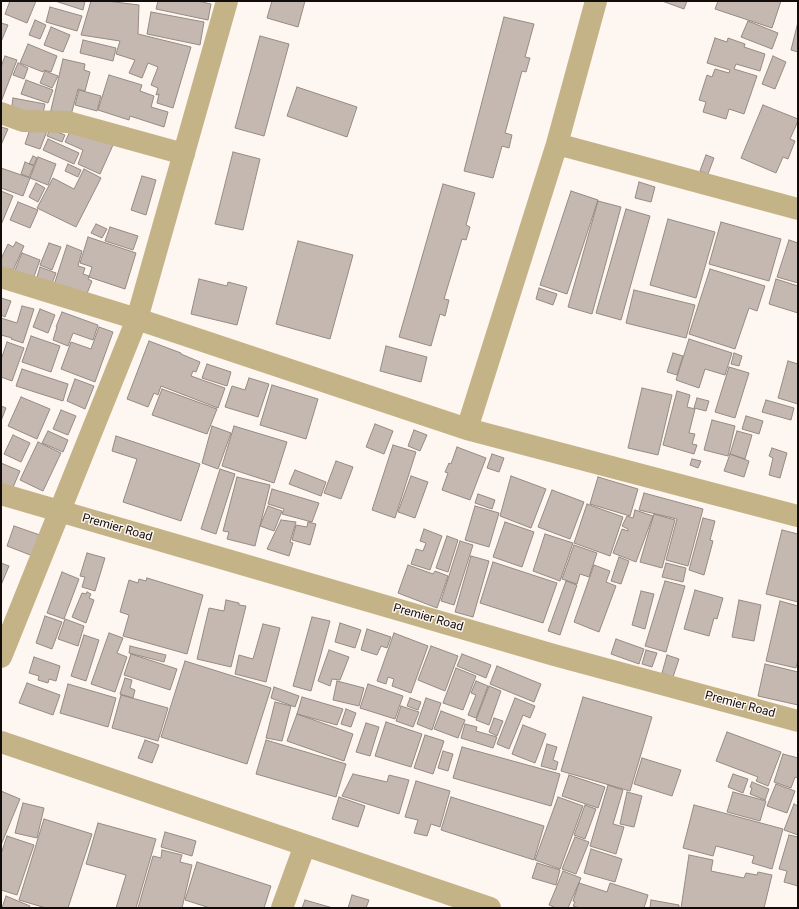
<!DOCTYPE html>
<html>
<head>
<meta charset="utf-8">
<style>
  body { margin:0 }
  #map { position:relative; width:799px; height:909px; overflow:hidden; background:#fef6f1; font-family:Roboto,sans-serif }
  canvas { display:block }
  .frame { position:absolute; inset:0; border:2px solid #120d0b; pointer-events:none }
</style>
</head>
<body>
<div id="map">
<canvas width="799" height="909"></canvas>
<div class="frame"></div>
</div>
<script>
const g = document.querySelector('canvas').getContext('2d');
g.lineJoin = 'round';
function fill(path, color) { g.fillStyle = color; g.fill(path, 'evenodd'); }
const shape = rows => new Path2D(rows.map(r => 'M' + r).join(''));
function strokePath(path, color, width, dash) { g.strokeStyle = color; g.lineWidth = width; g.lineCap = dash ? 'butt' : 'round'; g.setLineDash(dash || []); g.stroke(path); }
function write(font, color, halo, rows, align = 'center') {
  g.font = font + ' Roboto,sans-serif'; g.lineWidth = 3; g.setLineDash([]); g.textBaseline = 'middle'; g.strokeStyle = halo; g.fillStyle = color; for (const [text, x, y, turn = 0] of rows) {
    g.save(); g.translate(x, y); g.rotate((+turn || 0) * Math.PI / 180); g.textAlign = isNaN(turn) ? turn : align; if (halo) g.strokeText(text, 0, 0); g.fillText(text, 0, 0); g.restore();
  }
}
const building = shape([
  [10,1,36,1,27,23,5,14,10,1],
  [55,1,85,1,83,10,55,1],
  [91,1,107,1,139,5,138,34,191,47,173,108,157,103,159,94,156,95,158,88,151,85,158,67,148,63,142,78,129,73,135,60,116,54,120,41,81,35,91,1],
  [158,1,198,1,211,4,208,20,156,9,158,1],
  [272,1,305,1,298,27,267,18,272,1],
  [662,1,687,1,684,9,662,1],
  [718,1,781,1,772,28,715,9,718,1],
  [50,7,82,16,77,31,46,22,50,7],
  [151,12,204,22,200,45,147,34,151,12],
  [504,17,534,24,525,57,530,58,526,72,522,71,505,133,512,135,509,148,502,146,493,178,464,171,504,17],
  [35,20,46,25,40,39,29,35,35,20],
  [748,21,778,33,772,49,741,37,748,21],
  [798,22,798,52,791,50,798,22],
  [1,23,8,25,1,42,1,23],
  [51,27,70,35,63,52,44,45,51,27],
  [260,36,289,44,264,136,235,128,260,36],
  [715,38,727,42,728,38,745,44,744,47,765,54,760,71,736,64,734,69,757,76,744,114,729,109,726,119,703,112,706,102,699,100,707,75,712,77,715,69,729,73,730,70,707,63,715,38],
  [83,40,116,48,113,61,80,53,83,40],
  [28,44,57,56,51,72,44,70,43,72,20,63,28,44],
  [5,56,17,60,1,102,1,67,5,56],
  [773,56,786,62,775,89,762,84,773,56],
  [63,59,85,64,84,70,90,72,85,91,78,89,70,119,50,114,63,59],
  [18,63,28,68,24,79,13,75,18,63],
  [45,71,58,76,52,88,40,83,45,71],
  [109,75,142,85,140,91,154,96,151,107,168,112,164,127,130,116,129,120,98,110,109,75],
  [26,80,53,90,48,103,21,94,26,80],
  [297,87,357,107,347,137,287,116,297,87],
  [79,90,101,96,97,111,75,105,79,90],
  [13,98,45,104,42,118,11,113,13,98],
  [763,105,798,119,798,121,790,139,795,141,788,159,783,157,776,173,741,158,763,105],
  [31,126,47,131,40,149,25,144,31,126],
  [1,127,8,129,1,145,1,127],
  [72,127,113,145,100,174,78,164,83,150,65,142,72,127],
  [50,129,65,135,62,142,47,136,50,129],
  [48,139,79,153,74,164,43,150,48,139],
  [233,152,260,159,243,230,215,224,233,152],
  [706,155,714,158,708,174,700,171,706,155],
  [33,156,37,158,34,165,29,164,33,156],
  [38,157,56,164,48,185,30,178,38,157],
  [25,162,34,166,29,177,21,174,25,162],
  [68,164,81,170,78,177,65,171,68,164],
  [1,168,30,178,23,196,1,188,1,168],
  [84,169,101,178,76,227,37,208,53,178,74,189,84,169],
  [142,176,156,180,146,215,131,210,142,176],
  [639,182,655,187,651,202,635,198,639,182],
  [36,183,45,188,38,202,29,197,36,183],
  [443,184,475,193,466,225,470,227,466,240,462,239,444,299,449,300,445,316,440,314,431,346,399,337,443,184],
  [1,191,13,196,1,225,1,191],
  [571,191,598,200,567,294,540,285,571,191],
  [598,201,621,207,592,314,568,307,598,201],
  [18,202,38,210,30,228,10,220,18,202],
  [626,209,650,216,621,320,596,313,626,209],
  [668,219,715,232,696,298,650,285,668,219],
  [721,222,781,239,769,281,709,264,721,222],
  [96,224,107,229,102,238,91,233,96,224],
  [110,227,138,236,133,250,105,241,110,227],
  [88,237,136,253,125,289,89,277,92,267,80,263,88,237],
  [789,240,798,243,798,283,777,277,789,240],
  [298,241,353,255,330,339,276,324,298,241],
  [16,242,24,246,11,275,1,270,1,259,8,244,13,247,16,242],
  [49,243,61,247,52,270,40,265,49,243],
  [67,245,82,251,78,266,85,268,83,274,89,276,88,279,92,281,86,296,54,285,67,245],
  [22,253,40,260,32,282,13,275,22,253],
  [40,267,56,273,50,289,35,284,40,267],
  [710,269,765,286,757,311,749,308,735,349,689,334,710,269],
  [199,279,227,286,228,282,247,287,237,325,191,314,199,279],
  [776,279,798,286,798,313,769,304,776,279],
  [539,288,557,294,553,305,536,299,539,288],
  [634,290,695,305,686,338,626,323,634,290],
  [1,298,11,301,5,317,1,315,1,298],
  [22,306,34,309,23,343,11,339,12,338,1,335,1,318,17,323,22,306],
  [40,309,55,315,48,333,33,327,40,309],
  [62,312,98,325,93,340,73,333,68,346,53,340,57,327,56,327,62,312],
  [99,327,113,332,95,382,61,369,71,342,91,349,99,327],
  [31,336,60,346,51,372,22,362,31,336],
  [689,339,732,353,725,375,705,369,699,388,676,380,689,339],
  [149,341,181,353,181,354,200,362,196,372,193,371,191,376,225,388,218,408,161,386,158,395,154,393,148,407,127,399,149,341],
  [7,342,24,348,12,381,1,377,1,357,2,357,7,342],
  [386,346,427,357,421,382,380,371,386,346],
  [673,353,683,356,677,375,667,372,673,353],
  [734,353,742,356,739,366,731,364,734,353],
  [788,361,798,364,798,404,778,398,788,361],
  [207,364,231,372,227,386,202,378,207,364],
  [729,367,749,373,735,418,715,412,729,367],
  [22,369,68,384,63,401,16,386,22,369],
  [249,378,269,384,258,417,225,407,232,386,245,390,249,378],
  [75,379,94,386,85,409,67,401,75,379],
  [272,385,318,399,306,439,260,425,272,385],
  [642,388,672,395,658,455,628,448,642,388],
  [162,389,217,409,207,434,152,415,162,389],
  [677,391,690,395,687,407,695,409,689,433,695,434,692,444,697,445,694,454,663,445,677,391],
  [21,397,50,409,37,439,8,426,21,397],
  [697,398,709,401,706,411,694,408,697,398],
  [766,400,794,408,791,420,762,412,766,400],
  [1,406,6,408,1,421,1,406],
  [61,410,76,416,68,435,53,429,61,410],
  [746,416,763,421,759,434,742,429,746,416],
  [712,420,735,426,728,456,704,450,712,420],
  [375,424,393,431,384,454,366,447,375,424],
  [212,426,231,433,218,469,202,463,212,426],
  [234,426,287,442,274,483,222,466,234,426],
  [414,430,427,435,420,451,408,446,414,430],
  [48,431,68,440,63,452,42,443,48,431],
  [737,431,752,435,745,459,730,454,737,431],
  [13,435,30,443,21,462,4,454,13,435],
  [116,436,200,464,181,521,123,502,137,459,112,451,116,436],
  [38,442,61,453,43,491,20,480,38,442],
  [393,445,416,452,395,518,372,510,393,445],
  [457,447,486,458,470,500,442,490,448,473,445,472,449,463,451,464,457,447],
  [772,448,787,453,780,478,769,475,773,458,769,456,772,448],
  [492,454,504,458,499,472,487,468,492,454],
  [730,454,749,461,744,477,724,471,730,454],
  [692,459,701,461,698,468,690,465,692,459],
  [336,461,353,467,341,499,324,493,336,461],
  [1,463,20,471,11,492,1,487,1,463],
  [220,469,235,474,216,534,201,529,220,469],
  [295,470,326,482,321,496,289,484,295,470],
  [411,476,428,482,415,518,398,512,411,476],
  [511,476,546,489,531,528,500,516,511,476],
  [237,477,270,485,255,546,227,539,229,532,223,531,237,477],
  [598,477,638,489,630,516,590,504,598,477],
  [272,489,319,503,312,522,282,514,284,509,268,504,272,489],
  [552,490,584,502,570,539,538,527,552,490],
  [644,493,703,509,688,566,666,560,677,519,639,510,644,493],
  [478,494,495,500,492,509,475,503,478,494],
  [587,504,623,517,610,556,574,543,587,504],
  [268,506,282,511,274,531,260,526,268,506],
  [475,506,499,513,489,547,465,540,475,506],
  [635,510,653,516,636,562,613,553,622,529,628,531,628,529,622,526,627,516,633,518,635,510],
  [654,514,675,520,662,568,640,562,654,514],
  [703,518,715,521,710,540,713,541,704,575,689,570,703,518],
  [281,520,296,522,290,542,293,543,289,556,267,549,281,520],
  [308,522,316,524,310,545,292,540,296,525,307,527,308,522],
  [505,522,534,532,522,567,493,557,505,522],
  [14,526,40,535,33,556,7,546,14,526],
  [424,529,442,536,430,570,411,564,416,549,423,551,426,543,420,541,424,529],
  [782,530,798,534,798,602,766,594,782,530],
  [545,534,573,543,560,581,533,571,545,534],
  [447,536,458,540,448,572,436,568,447,536],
  [460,541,473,545,454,605,441,601,460,541],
  [574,545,597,553,589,577,580,574,577,584,562,579,574,545],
  [87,553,105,558,95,591,82,587,85,577,80,576,87,553],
  [471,556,489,561,473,617,455,612,471,556],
  [619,557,629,561,621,584,611,581,619,557],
  [493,562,557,583,543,623,480,603,493,562],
  [1,563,9,566,1,585,1,563],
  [666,563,686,568,683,582,662,577,666,563],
  [408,565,433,574,435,571,448,576,437,608,398,593,408,565],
  [594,565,610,571,606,582,616,586,599,632,574,622,594,565],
  [62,572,79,579,64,619,47,613,62,572],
  [147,578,203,595,187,654,123,636,129,615,120,612,129,580,138,583,139,579,146,581,147,578],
  [566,581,577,585,560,635,548,631,566,581],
  [665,581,685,586,666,652,645,646,665,581],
  [695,590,723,598,717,619,714,618,709,636,684,629,695,590],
  [641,591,654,594,645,629,632,625,641,591],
  [87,592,91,594,89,598,94,600,86,623,72,617,82,593,86,594,87,592],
  [226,600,239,603,239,605,246,606,231,667,197,659,209,608,224,611,226,600],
  [739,600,761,605,754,641,732,637,739,600],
  [780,601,798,606,798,659,796,668,766,661,780,601],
  [45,616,62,622,52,649,36,643,45,616],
  [312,617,330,621,311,691,293,686,312,617],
  [65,619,84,626,78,646,58,639,65,619],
  [340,623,361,630,355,648,335,642,340,623],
  [263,624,280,628,266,682,235,674,239,655,253,659,263,624],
  [367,629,391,637,387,648,381,646,377,655,361,650,367,629],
  [109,633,123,638,117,653,127,657,115,692,91,684,109,633],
  [394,633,428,646,411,693,392,686,394,679,388,677,386,684,377,681,394,633],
  [84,635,99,640,86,681,71,676,84,635],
  [616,639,644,649,639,664,611,654,616,639],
  [130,646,166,655,164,662,129,653,130,646],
  [431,646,458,656,445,691,418,680,431,646],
  [329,650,349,657,340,680,332,679,330,686,318,681,329,650],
  [646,650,657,653,652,667,642,664,646,650],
  [131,654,177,669,170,690,124,675,131,654],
  [462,654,491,665,486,678,457,666,462,654],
  [667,655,679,659,673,677,662,673,667,655],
  [34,657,60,666,56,681,49,679,48,683,38,680,39,676,29,673,34,657],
  [185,661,271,688,247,764,161,737,185,661],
  [765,664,798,672,798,705,758,696,765,664],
  [497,666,541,684,534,702,490,684,497,666],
  [456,668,476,676,463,710,443,703,456,668],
  [125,678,132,680,130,688,135,690,133,698,120,694,125,678],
  [337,681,364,688,359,706,333,700,337,681],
  [476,681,488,686,476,718,468,715,476,695,471,693,476,681],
  [27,683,60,695,53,715,19,703,27,683],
  [68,684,116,698,108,727,60,713,68,684],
  [368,684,403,696,395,719,360,708,368,684],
  [489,686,501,691,489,725,476,720,489,686],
  [274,687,299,696,295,707,271,698,274,687],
  [121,695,168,708,158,741,112,728,121,695],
  [302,697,343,709,337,725,297,714,302,697],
  [583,697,652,717,630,791,561,771,583,697],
  [410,698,421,702,418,710,407,706,410,698],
  [426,698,441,703,432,730,417,724,426,698],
  [515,698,535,706,530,718,523,715,509,749,497,744,515,698],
  [275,702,291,706,282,741,266,738,275,702],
  [401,706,419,712,413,727,396,721,401,706],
  [346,709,356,713,351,727,341,724,346,709],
  [441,711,465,720,458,738,434,729,441,711],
  [297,714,353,734,344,761,287,741,297,714],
  [494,718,503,721,497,736,489,732,494,718],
  [386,722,422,734,411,767,375,756,386,722],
  [366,723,379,727,370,756,356,752,366,723],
  [465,724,477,727,476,731,497,737,493,748,461,738,465,724],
  [523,725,546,734,535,763,512,754,523,725],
  [727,732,781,752,768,786,756,781,758,777,716,761,727,732],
  [425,735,444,741,433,774,414,768,425,735],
  [145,740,159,745,152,763,138,758,145,740],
  [266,740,346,764,336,797,256,774,266,740],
  [547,744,557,747,553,760,558,762,556,770,541,766,547,744],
  [462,747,560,774,551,806,453,778,462,747],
  [443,751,453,754,448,771,438,768,443,751],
  [783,754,798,758,798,778,795,777,791,788,774,782,783,754],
  [642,758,681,770,672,796,634,784,642,758],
  [353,774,387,782,389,775,409,780,399,814,342,796,353,774],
  [733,774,748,779,743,793,728,787,733,774],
  [569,775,605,787,598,808,562,796,569,775],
  [416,781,450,791,440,827,431,824,427,836,414,833,418,820,405,817,416,781],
  [752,782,769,789,765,800,750,794,752,788,750,787,752,782],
  [776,784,795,791,787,813,767,806,776,784],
  [608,785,623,790,613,824,624,827,616,854,590,846,608,785],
  [1,791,20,799,1,845,1,791],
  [627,792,642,796,634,827,620,824,627,792],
  [733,792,766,801,760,821,727,812,733,792],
  [339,797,365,806,358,827,332,819,339,797],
  [451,797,544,826,534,860,441,830,451,797],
  [558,797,583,806,560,869,535,860,558,797],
  [23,803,44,808,37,838,15,833,23,803],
  [794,804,798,806,798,835,784,830,794,804],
  [585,805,596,809,585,839,574,835,585,805],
  [694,805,783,829,772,869,752,863,754,856,716,846,713,856,683,848,694,805],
  [44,819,92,834,68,908,46,908,19,900,44,819],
  [98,823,156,839,136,908,116,908,126,875,86,864,98,823],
  [165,832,196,841,192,856,161,847,165,832],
  [789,835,798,837,798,886,784,882,787,871,779,869,789,835],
  [7,836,34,845,17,895,1,890,1,854,7,836],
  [575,837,589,842,576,874,562,869,575,837],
  [591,849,622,859,615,882,584,873,591,849],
  [162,850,182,855,180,862,192,865,182,908,138,908,153,856,161,858,162,850],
  [689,855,713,860,711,871,744,878,746,873,757,875,758,872,772,875,764,908,681,908,689,855],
  [197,862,271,886,264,908,210,908,185,900,197,862],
  [537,863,560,870,556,885,532,878,537,863],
  [563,871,581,878,568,908,556,908,549,905,563,871],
  [579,883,607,892,610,883,648,895,644,908,580,908,573,906,575,902,573,901,579,883],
  [352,895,369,900,366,908,348,908,352,895],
  [6,896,30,906,29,908,2,908,6,896],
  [305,900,333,908,302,908,305,900],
  [651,900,679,905,679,908,650,908,651,900]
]);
fill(building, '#c4b8b0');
strokePath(building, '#968b83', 1);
strokePath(shape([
  [1,113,23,121,68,122,184,154],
  [557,144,798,209],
  [1,277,137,319,467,429,798,516],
  [467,429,557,144,596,1],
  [1,494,554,655,798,721],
  [1,657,137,319,227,1],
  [1,742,490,908],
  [282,908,305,845]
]), '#c5b388', 22);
write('12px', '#120d0b', '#fef6f1', [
  ["Premier Road",117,528,16],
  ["Premier Road",428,618,16],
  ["Premier Road",740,705,15]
]);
</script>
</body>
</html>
